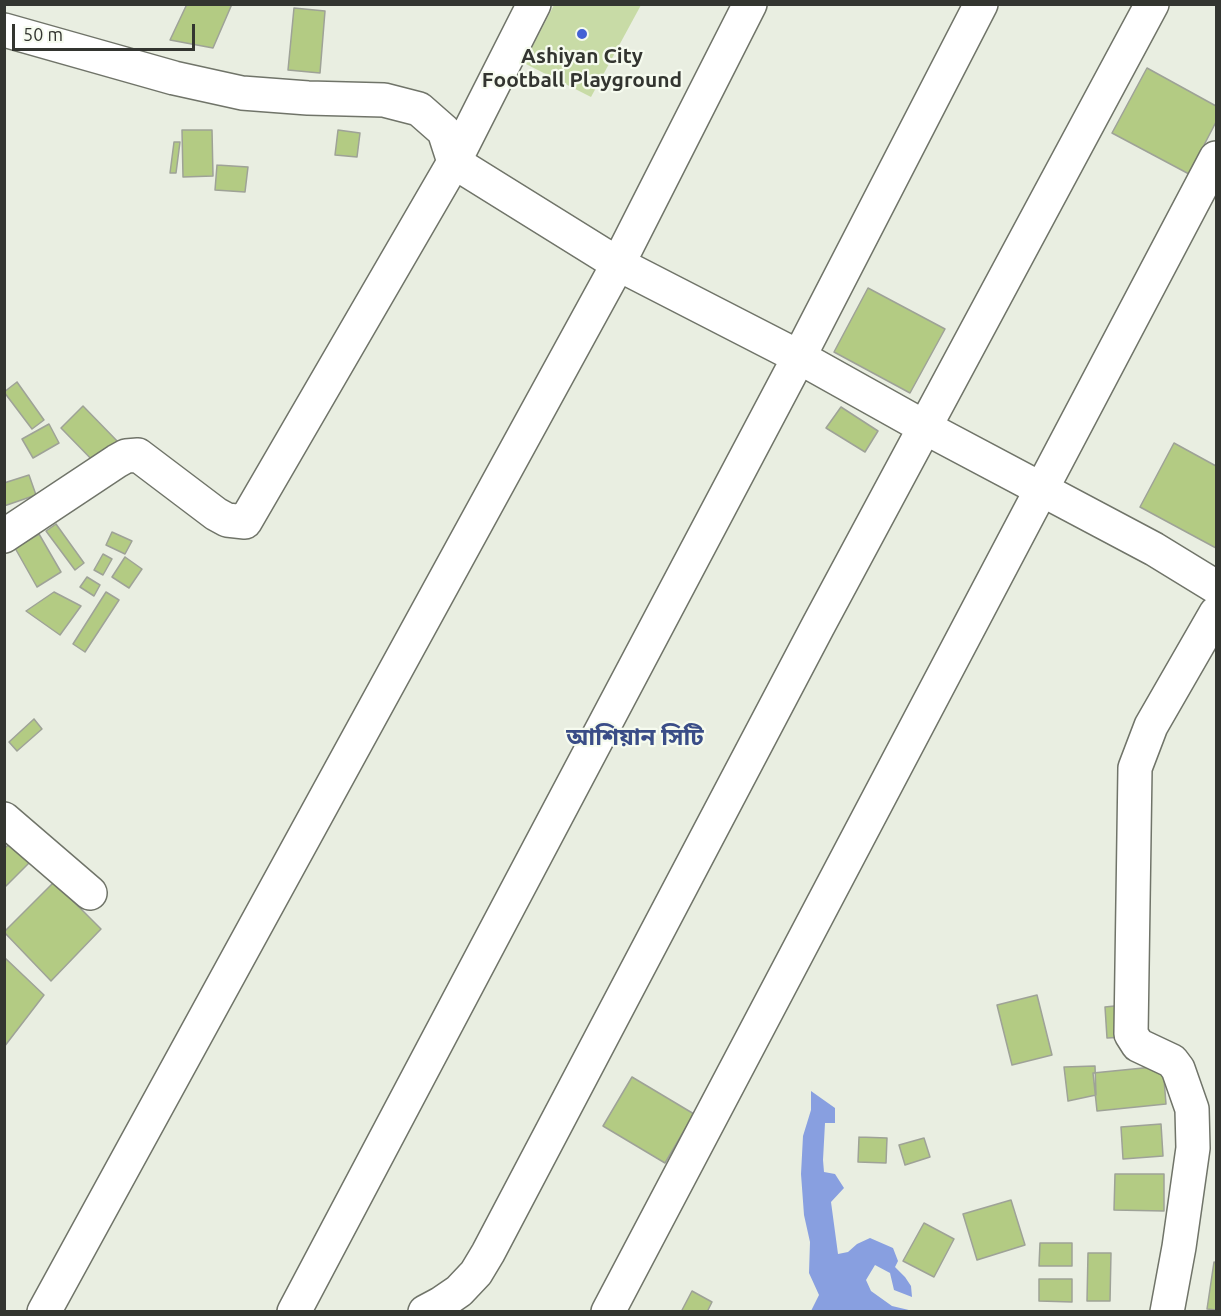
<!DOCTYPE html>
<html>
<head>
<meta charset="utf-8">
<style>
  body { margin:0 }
  #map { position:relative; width:1221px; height:1316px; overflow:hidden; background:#e9eee1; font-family:Ubuntu,sans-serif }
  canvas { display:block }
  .frame { position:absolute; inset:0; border:6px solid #333530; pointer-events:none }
  .scale { position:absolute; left:12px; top:24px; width:183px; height:27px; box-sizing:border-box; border:3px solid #333530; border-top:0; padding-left:8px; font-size:18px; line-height:21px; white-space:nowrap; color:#333530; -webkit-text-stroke:4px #f6fbef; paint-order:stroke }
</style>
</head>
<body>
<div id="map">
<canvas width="1221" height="1316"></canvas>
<div class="frame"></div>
<div class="scale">50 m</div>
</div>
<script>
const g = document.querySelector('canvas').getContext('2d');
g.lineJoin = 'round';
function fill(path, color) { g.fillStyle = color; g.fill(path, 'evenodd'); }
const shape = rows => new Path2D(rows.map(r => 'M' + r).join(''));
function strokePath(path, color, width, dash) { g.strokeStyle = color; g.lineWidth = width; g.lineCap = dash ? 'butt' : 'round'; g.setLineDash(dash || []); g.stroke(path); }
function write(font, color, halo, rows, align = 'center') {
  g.font = font + ' Ubuntu,"Noto Sans Bengali",sans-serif'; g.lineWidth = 4.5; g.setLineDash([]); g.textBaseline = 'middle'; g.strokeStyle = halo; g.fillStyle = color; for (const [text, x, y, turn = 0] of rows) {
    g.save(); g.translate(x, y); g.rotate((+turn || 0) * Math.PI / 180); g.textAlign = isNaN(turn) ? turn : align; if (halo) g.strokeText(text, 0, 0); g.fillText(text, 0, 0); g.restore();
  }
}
fill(shape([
  [554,5,641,5,591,97,524,63]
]), '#c8dba6');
fill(shape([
  [811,1091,835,1108,835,1123,825,1123,823,1160,824,1172,835,1174,844,1188,831,1202,838,1254,848,1252,857,1244,870,1238,893,1248,898,1261,895,1267,905,1277,911,1286,912,1297,894,1290,890,1273,875,1265,866,1280,871,1291,892,1306,913,1311,811,1311,819,1295,809,1273,810,1242,804,1215,801,1174,803,1136,811,1110]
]), '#889fe0');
const building = shape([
  [187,4,232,4,213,48,170,40,187,4],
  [294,8,325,11,320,73,288,70,294,8],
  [1147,68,1216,106,1216,122,1189,174,1112,133,1147,68],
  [182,130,212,130,213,176,183,177,182,130],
  [338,130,360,133,357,157,335,155,338,130],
  [174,142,180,142,176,173,170,173,174,142],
  [217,165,248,167,245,192,215,190,217,165],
  [868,288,945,329,910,393,834,352,868,288],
  [17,382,44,420,32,429,4,392,17,382],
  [83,406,122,446,100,468,61,428,83,406],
  [841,407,878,431,865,452,826,428,841,407],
  [49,424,59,443,33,458,22,439,49,424],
  [1174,443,1216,466,1216,548,1140,507,1174,443],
  [29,475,36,495,4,506,4,483,29,475],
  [56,524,84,563,75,570,46,531,56,524],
  [112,532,132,541,125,554,106,545,112,532],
  [39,534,61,572,37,587,15,548,39,534],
  [103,554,112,559,103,575,94,570,103,554],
  [125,557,142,569,129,588,112,577,125,557],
  [87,577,100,585,94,596,80,587,87,577],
  [54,592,81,606,60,635,26,611,54,592],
  [106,592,119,600,85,652,73,644,106,592],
  [34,719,42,729,17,751,9,742,34,719],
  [12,841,31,861,4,888,4,849,12,841],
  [54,882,101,929,51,981,4,932,54,882],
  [4,957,44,995,4,1047,4,957],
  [1037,995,1052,1055,1012,1065,997,1005,1037,995],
  [1124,1005,1126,1037,1107,1038,1105,1007,1124,1005],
  [1095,1066,1096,1095,1068,1101,1064,1067,1095,1066],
  [1163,1066,1166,1104,1097,1111,1093,1073,1163,1066],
  [632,1077,694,1114,665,1163,603,1126,632,1077],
  [1161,1124,1163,1156,1123,1159,1121,1127,1161,1124],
  [859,1137,887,1138,886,1163,858,1162,859,1137],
  [924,1138,930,1157,905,1165,899,1145,924,1138],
  [1115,1174,1164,1174,1164,1211,1114,1210,1115,1174],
  [1011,1200,1025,1245,977,1260,963,1214,1011,1200],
  [924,1223,954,1239,934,1277,903,1261,924,1223],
  [1040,1243,1072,1243,1072,1266,1039,1266,1040,1243],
  [1088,1253,1111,1253,1110,1301,1087,1301,1088,1253],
  [1214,1262,1216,1263,1216,1310,1207,1309,1214,1262],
  [1039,1279,1072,1279,1072,1302,1039,1301,1039,1279],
  [692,1291,712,1302,707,1312,681,1312,692,1291]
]);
fill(building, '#b3cb83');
strokePath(building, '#9ea297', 1.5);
const minor = shape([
  [4,30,174,78,242,93,308,98,384,100,419,109,444,131,454,162,618,264,799,357,926,428,1154,549,1216,587],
  [4,536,117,461,126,456,138,455,216,514,227,520,245,522,454,162,534,4],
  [4,819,90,893],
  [44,1312,618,264,750,4],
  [294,1312,799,357,981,4],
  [425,1312,440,1304,459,1291,476,1273,488,1253,818,626,1152,4],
  [608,1312,1216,158],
  [1167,1312,1179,1247,1193,1148,1192,1109,1178,1069,1172,1061,1138,1045,1131,1034,1135,768,1151,726,1216,613]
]);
strokePath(minor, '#707469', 36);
strokePath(minor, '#fff', 33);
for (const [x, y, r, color] of [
  [582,34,6,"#4461d5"]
]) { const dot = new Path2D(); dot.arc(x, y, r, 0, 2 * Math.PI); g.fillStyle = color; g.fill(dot); strokePath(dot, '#f6fbef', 2); }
write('bold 21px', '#333530', '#f6fbef', [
  ["Ashiyan City",582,56],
  ["Football Playground",582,80]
]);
write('bold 24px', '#3a4d87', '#f6fbef', [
  ["আশিয়ান সিটি",635,737]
]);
</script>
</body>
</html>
